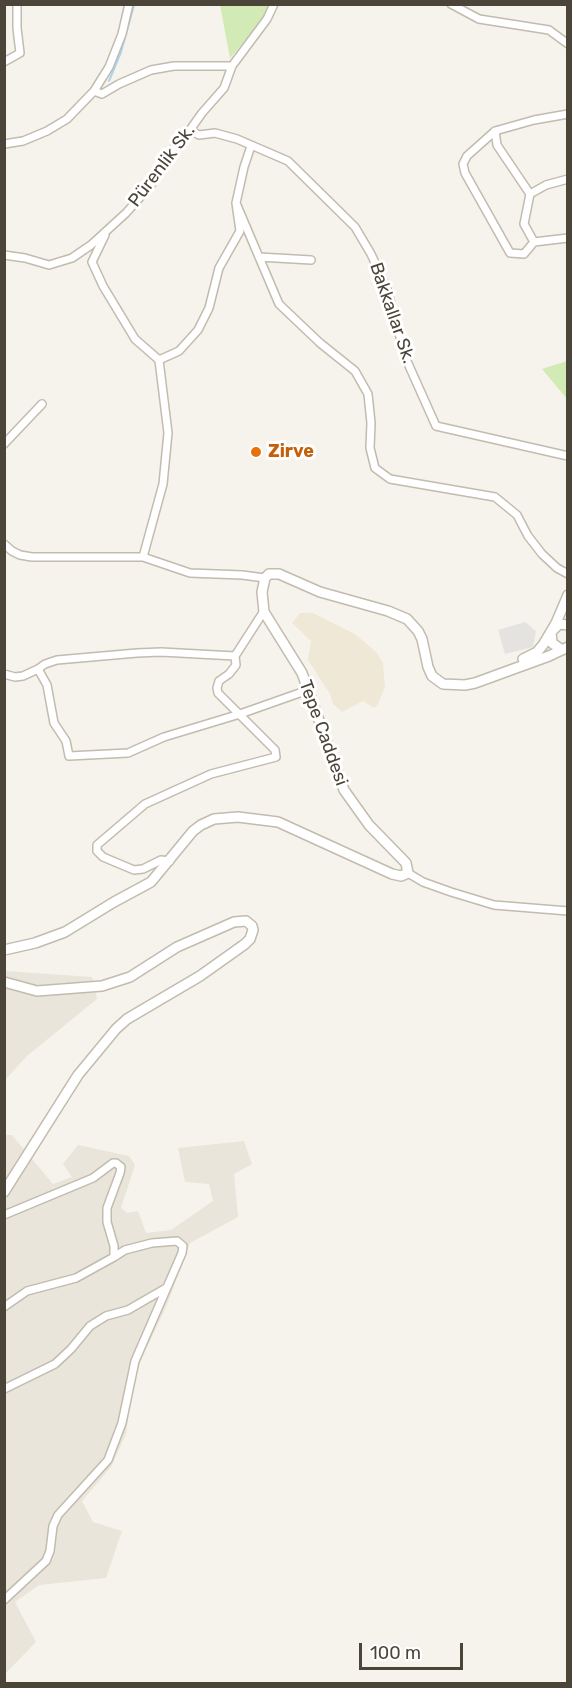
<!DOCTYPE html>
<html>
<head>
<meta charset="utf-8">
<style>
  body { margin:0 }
  #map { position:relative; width:572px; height:1688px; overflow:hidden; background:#f6f3ec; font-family:Rubik,sans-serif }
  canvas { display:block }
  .frame { position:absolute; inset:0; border:6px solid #4b4439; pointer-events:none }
  .scale { position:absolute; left:359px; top:1643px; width:104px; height:27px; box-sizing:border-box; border:3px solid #4b4439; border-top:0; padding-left:8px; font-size:18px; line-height:21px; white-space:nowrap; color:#4b4439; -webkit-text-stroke:4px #fff; paint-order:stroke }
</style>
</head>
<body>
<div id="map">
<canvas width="572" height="1688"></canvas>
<div class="frame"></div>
<div class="scale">100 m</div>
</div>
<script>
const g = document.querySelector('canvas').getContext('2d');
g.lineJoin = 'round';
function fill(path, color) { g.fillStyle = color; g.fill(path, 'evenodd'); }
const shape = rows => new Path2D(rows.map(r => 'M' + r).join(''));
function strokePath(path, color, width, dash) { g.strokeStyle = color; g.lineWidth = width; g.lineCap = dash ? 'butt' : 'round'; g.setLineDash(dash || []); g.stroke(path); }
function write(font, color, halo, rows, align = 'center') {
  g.font = font + ' Rubik,sans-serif'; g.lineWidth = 6; g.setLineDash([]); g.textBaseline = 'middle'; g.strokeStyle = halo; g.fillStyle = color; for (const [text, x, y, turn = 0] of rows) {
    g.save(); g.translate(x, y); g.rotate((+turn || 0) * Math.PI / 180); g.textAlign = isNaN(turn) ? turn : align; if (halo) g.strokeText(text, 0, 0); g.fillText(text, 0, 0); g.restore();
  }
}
fill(shape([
  [5,971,92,977,97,999,27,1056,5,1080],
  [5,1135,12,1135,53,1184,72,1177,63,1164,78,1145,129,1156,135,1165,121,1208,127,1213,138,1211,146,1233,171,1230,213,1201,209,1184,185,1182,178,1148,244,1141,252,1164,234,1174,238,1217,190,1243,167,1305,141,1360,133,1383,126,1434,111,1467,82,1501,93,1522,122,1531,106,1578,39,1585,15,1602,36,1642,5,1674]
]), '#eae5da');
fill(shape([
  [300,613,313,613,355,634,376,652,383,663,385,687,378,704,374,708,363,701,342,712,333,704,330,694,308,660,311,641,292,623]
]), '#efe8d6');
fill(shape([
  [220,5,272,5,265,18,230,58],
  [567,361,568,361,567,399,542,369]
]), '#d2eab5');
fill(shape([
  [525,622,536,631,533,647,505,654,498,630]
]), '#e5e3e0');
strokePath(shape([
  [109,81,121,52,134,5]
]), '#a9d4f2', 2);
const minor = shape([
  [451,4,479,19,549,30,568,44],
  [4,62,20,53,17,28,17,4],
  [94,91,102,94,119,84,151,70,174,66,232,66],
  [568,114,534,120,495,131,467,156,463,164,465,173,510,253,524,254,534,242,568,238],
  [190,130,199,135,215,133,237,139,288,161,355,227,371,254,387,289,406,359,436,426,568,456],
  [495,131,497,145,530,194,524,224,534,242],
  [4,144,23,141,47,131,67,119,94,91,109,67,122,34,129,4],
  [530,194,546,185,568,179],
  [236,203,279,304,320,343,355,371,368,394,371,423,370,448,375,468,390,479,495,497,517,515,528,536,542,554,557,568,568,574],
  [105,235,92,262,103,286,135,339,159,360,168,433,163,484,143,557],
  [4,255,25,258,49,265,72,258,91,245,126,213,151,185,167,156,190,130,202,113,224,88,232,66,267,19,274,4],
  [259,257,311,260],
  [159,360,179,351,198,330,209,308,219,268,240,231,236,203,244,167,251,146],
  [4,444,42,404],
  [4,544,12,551,20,555,32,557,143,557,190,573,242,575,265,578],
  [38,669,47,685,54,723,66,741,69,756,128,753,164,737,240,714,308,690],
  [4,674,15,677,23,676,38,669,45,664,57,660,137,653,161,652,235,656],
  [170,861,161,860,143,869,134,870,103,857,97,851,97,845,145,804,211,774,276,757,275,750,218,693,217,688,219,681,229,674,236,665,235,656,264,611],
  [408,873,423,882,451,892,494,905,568,911],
  [4,1215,93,1178,113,1163,116,1163,121,1167,120,1173,107,1208,107,1222,114,1246,114,1257,76,1278,27,1291,4,1307],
  [4,1389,55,1364,71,1349,90,1326,106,1316,128,1310,166,1288],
  [4,1600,46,1561,50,1551,53,1526,58,1515,108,1460,122,1423,135,1361,182,1253,183,1246,177,1241,152,1243,125,1250,114,1257]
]);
const tertiary = shape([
  [562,650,552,643,551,632,559,624,568,625],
  [523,659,537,652,543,645,556,623,568,595],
  [4,950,35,943,65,932,114,902,151,882,193,831,201,825,214,819,238,817,278,822,392,874,401,876,408,873,406,863,369,825,344,790,302,673,264,612,262,592,265,578,269,574,279,574,320,592,388,611,407,619,418,631,422,639,428,667,432,676,443,684,465,685,475,683,549,656,568,647],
  [4,982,37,991,102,986,130,977,177,947,234,922,246,921,252,926,253,930,250,939,245,944,200,976,127,1019,116,1029,78,1075,4,1192]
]);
strokePath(minor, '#c2bbae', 10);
strokePath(tertiary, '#c2bbae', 12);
strokePath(minor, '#fff', 7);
strokePath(tertiary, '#fff', 9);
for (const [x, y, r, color] of [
  [256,452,6,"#e8710a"]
]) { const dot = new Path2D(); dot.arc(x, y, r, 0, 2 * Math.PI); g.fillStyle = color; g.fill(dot); strokePath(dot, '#fff', 2); }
write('18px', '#4b4439', '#fff', [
  ["Pürenlik Sk.",162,166,-53],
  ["Bakkallar Sk.",392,313,71],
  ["Tepe Caddesi",323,733,70]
]);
write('bold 18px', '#c56008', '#fff', [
  ["Zirve",268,452]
], 'left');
</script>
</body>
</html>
